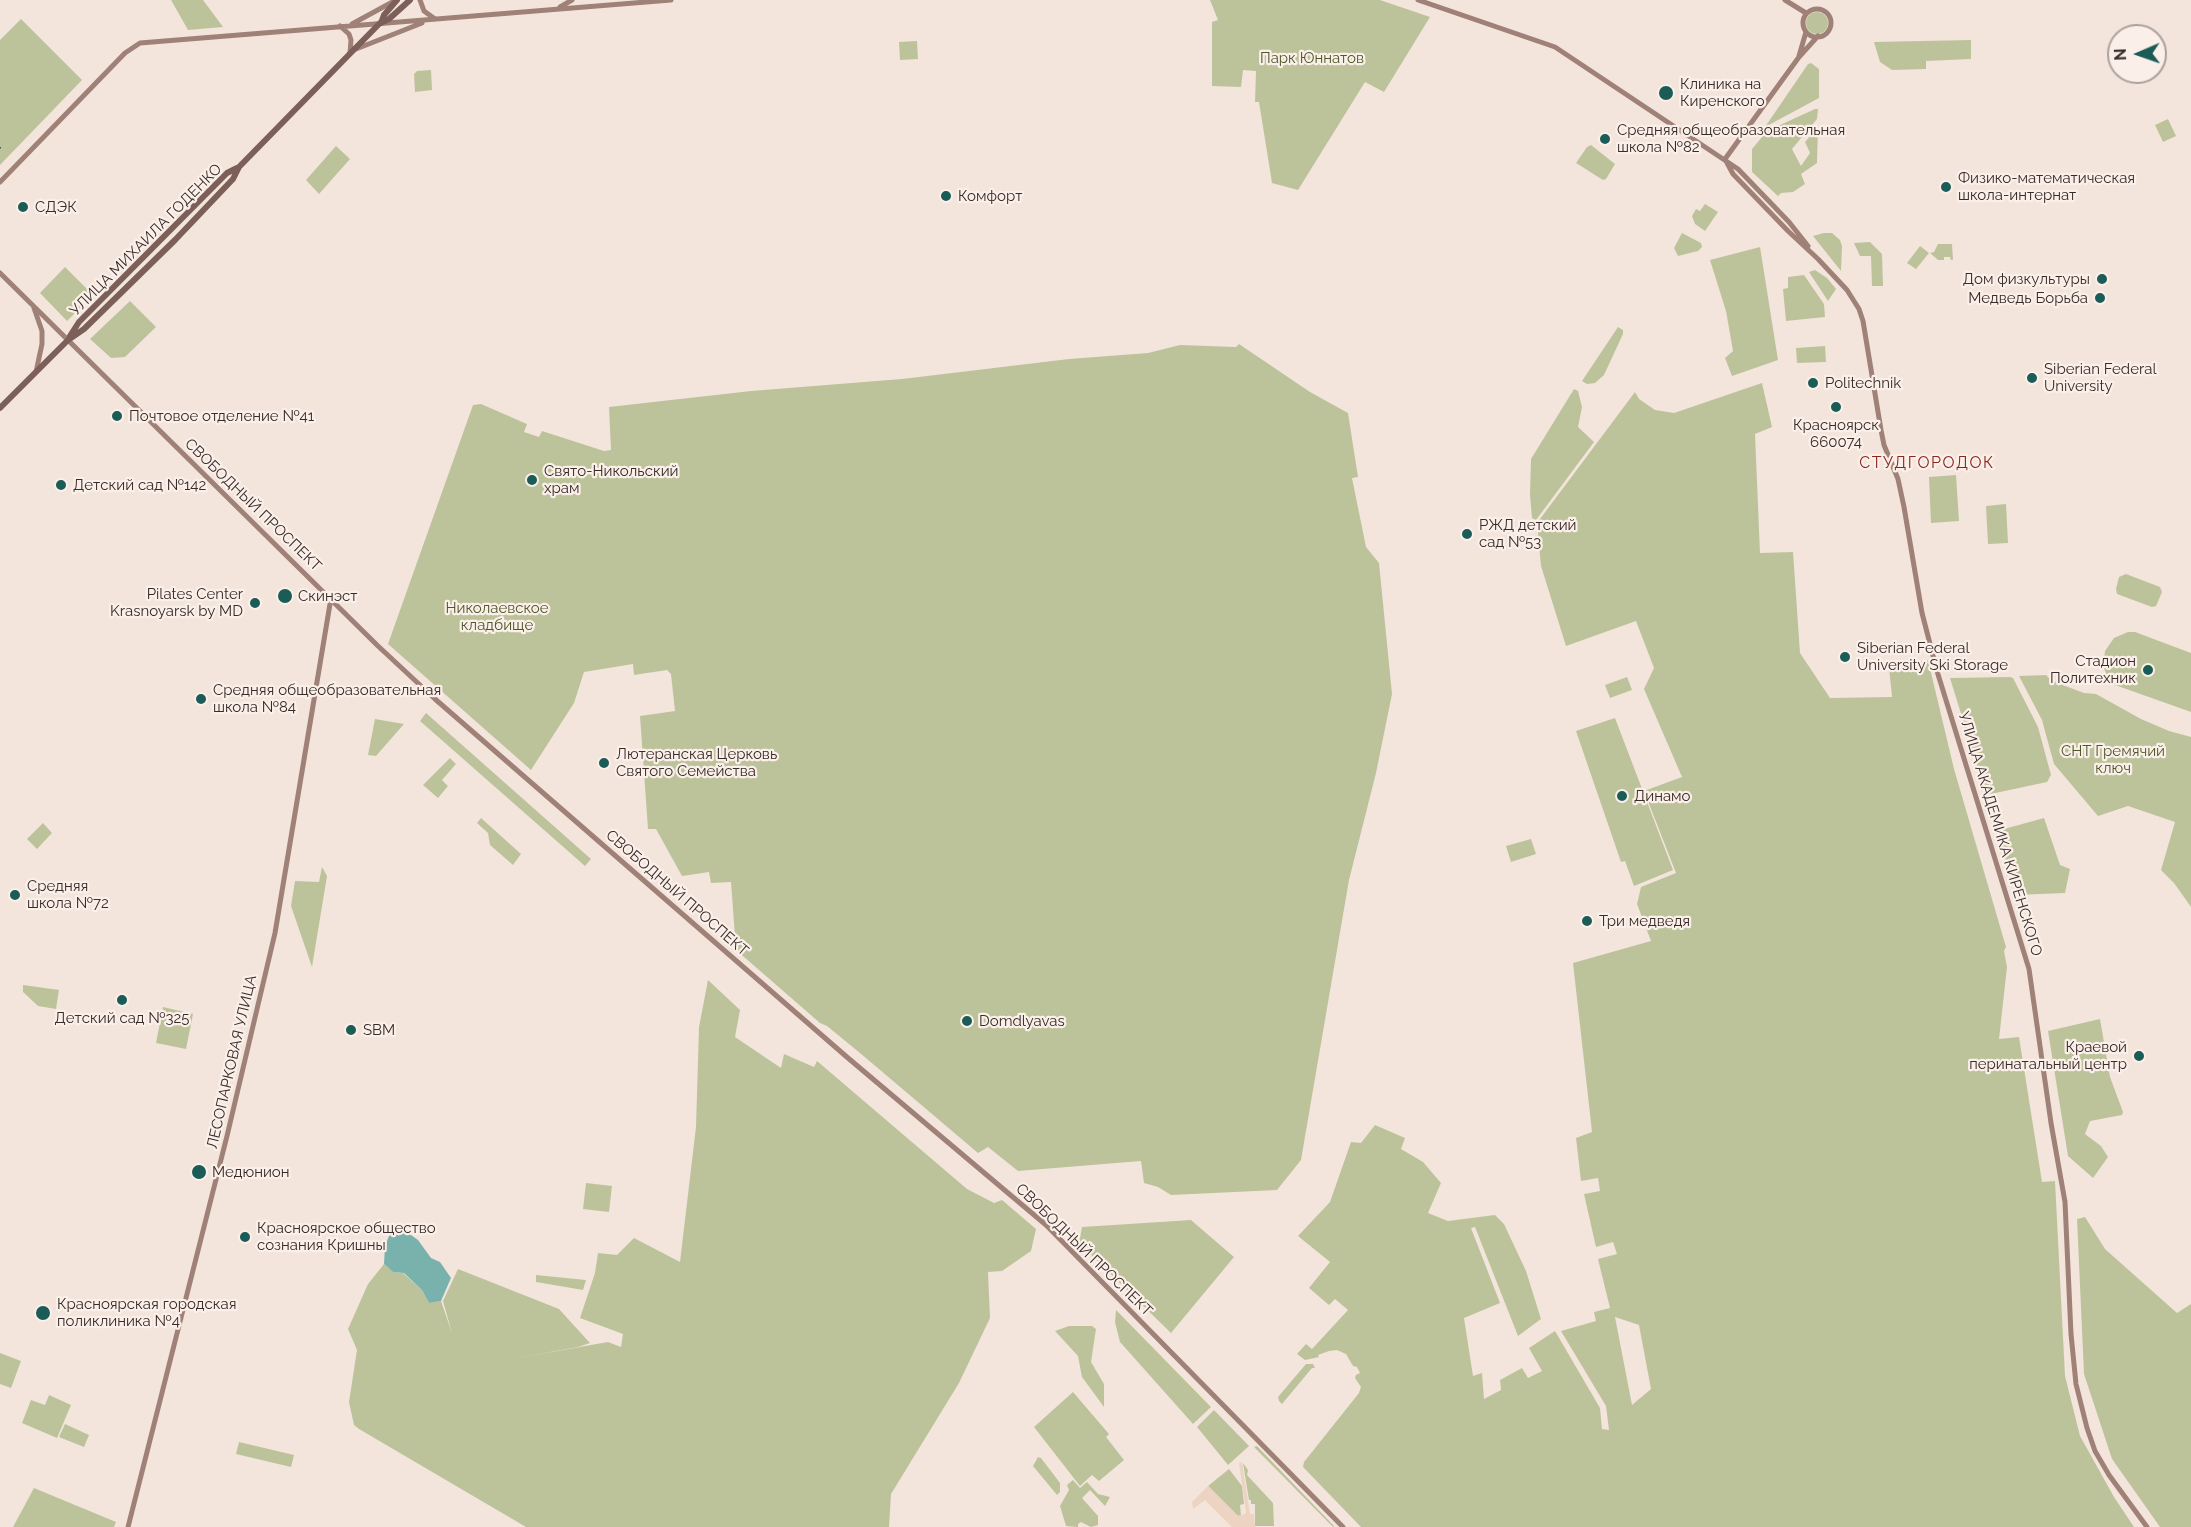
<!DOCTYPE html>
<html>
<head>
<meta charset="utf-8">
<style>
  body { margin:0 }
  #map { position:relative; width:2191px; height:1527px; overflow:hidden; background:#f3e5dc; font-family:Raleway,sans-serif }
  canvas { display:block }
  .north { position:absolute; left:2107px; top:24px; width:60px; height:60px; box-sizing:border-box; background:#fbf0e9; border:2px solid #ada19c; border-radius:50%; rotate:268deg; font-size:16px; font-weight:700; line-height:24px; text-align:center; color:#382b28 }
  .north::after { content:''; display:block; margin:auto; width:21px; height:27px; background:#1b5c57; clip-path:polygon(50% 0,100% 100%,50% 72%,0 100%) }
</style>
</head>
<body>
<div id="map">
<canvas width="2191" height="1527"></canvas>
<div class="north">N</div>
</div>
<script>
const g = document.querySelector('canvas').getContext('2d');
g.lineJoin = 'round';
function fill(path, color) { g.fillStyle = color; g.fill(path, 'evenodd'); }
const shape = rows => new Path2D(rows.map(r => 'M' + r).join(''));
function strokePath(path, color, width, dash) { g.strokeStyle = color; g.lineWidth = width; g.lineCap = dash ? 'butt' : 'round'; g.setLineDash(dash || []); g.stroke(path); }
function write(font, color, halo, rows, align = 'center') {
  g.font = font + ' Raleway,sans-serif'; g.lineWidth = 4.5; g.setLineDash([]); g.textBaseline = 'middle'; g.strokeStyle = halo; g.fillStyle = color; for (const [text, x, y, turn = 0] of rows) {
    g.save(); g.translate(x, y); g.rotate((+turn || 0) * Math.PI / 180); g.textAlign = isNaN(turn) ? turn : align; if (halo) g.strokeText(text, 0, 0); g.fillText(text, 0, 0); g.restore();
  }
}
fill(shape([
  [171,0,203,0,223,27,188,30],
  [1210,0,1380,0,1430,17,1384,92,1365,82,1298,190,1272,183,1259,102,1255,102,1256,71,1243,70,1241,87,1212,86,1212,22,1218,20],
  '1806 23a11 11 0 1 1 22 0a11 11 0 1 1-22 0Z',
  [21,19,82,80,0,165,0,40],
  [1971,40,1971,59,1926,61,1926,69,1892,70,1880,62,1874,42],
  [917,41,918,59,900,60,899,42],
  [1811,63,1819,69,1819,98,1765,127,1808,64],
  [431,70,432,90,415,92,414,74,417,71],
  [1815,109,1818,109,1817,119,1792,149,1801,166,1810,153,1805,142,1818,127,1817,163,1801,174,1805,184,1793,192,1781,193,1778,196,1752,172,1752,149,1767,131],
  [2168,119,2176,136,2163,142,2155,125],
  [1591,145,1615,164,1606,179,1603,180,1576,163,1587,147],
  [336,146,350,159,319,194,306,180],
  [1705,204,1718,212,1705,231,1695,224,1692,216,1696,209,1700,211],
  [1682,233,1701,243,1702,247,1698,251,1678,256,1674,248],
  [1824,233,1832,233,1840,240,1842,246,1841,271,1813,236],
  [1870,242,1882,254,1883,286,1872,286,1871,256,1860,256,1854,243],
  [1938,244,1952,244,1953,260,1951,260,1950,257,1944,257,1944,260,1938,260,1930,253,1934,252],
  [1920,246,1929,253,1916,269,1907,263],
  [1760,247,1778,360,1732,376,1725,358,1733,351,1726,311,1710,260],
  [65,267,93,295,67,321,40,293],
  [1815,270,1827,278,1836,289,1828,301,1809,272],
  [1804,275,1824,304,1825,317,1786,321,1783,289,1788,288,1788,277],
  [130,301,156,327,125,357,111,358,90,339],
  [1618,327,1623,330,1623,334,1604,375,1595,383,1587,384,1582,381],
  [1239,344,1310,392,1348,413,1358,477,1352,478,1366,547,1379,563,1392,694,1376,773,1349,880,1301,1160,1277,1190,1171,1195,1158,1187,1144,1183,1141,1161,1018,1171,988,1147,978,1153,860,1053,827,1026,820,1023,736,950,731,882,711,883,709,872,682,876,656,829,648,829,640,716,675,711,671,674,667,670,634,675,633,664,584,672,574,703,531,770,388,644,473,405,481,404,527,424,524,432,539,437,542,431,604,451,611,450,609,407,751,391,902,379,1069,359,1148,353,1180,345,1236,347],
  [1825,346,1826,362,1797,363,1796,348],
  [1762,383,1772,427,1755,434,1760,553,1793,552,1800,653,1830,698,1892,697,1889,667,1928,660,1954,769,2006,947,2004,951,2007,967,1999,1039,2019,1037,2042,1182,2055,1181,2065,1376,2080,1436,2114,1497,2134,1527,1361,1527,1303,1467,1304,1462,1359,1393,1361,1387,1355,1378,1356,1375,1360,1373,1357,1367,1353,1366,1346,1354,1337,1350,1329,1351,1318,1355,1319,1357,1305,1360,1297,1354,1306,1344,1312,1349,1348,1310,1335,1299,1329,1305,1309,1288,1330,1262,1298,1236,1330,1202,1351,1142,1361,1143,1375,1125,1405,1138,1401,1149,1423,1162,1441,1183,1428,1213,1448,1221,1495,1215,1504,1224,1526,1271,1541,1319,1518,1336,1475,1227,1471,1228,1500,1303,1464,1318,1473,1376,1482,1373,1484,1399,1501,1390,1500,1380,1522,1368,1528,1378,1542,1371,1529,1348,1555,1331,1600,1408,1602,1429,1609,1430,1606,1406,1561,1331,1596,1321,1594,1312,1610,1308,1598,1259,1617,1254,1613,1242,1596,1247,1584,1194,1600,1191,1598,1178,1581,1181,1576,1138,1592,1132,1573,963,1651,941,1637,904,1641,887,1676,873,1644,791,1682,777,1644,689,1654,668,1636,621,1566,646,1541,566,1537,523,1635,392,1639,399,1655,410,1674,413],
  [1615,1317,1639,1325,1651,1389,1632,1405],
  [1574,389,1578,391,1582,407,1578,427,1594,442,1536,520,1532,518,1530,495,1531,459],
  [1956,475,1959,521,1931,523,1929,477],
  [2006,504,2008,543,1988,544,1986,506],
  [2126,574,2160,587,2162,592,2156,606,2152,607,2117,594,2116,589,2119,577],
  [2128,632,2135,632,2191,653,2191,712,2115,685,2109,680,2103,666,2105,651,2114,638],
  [2046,675,2052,681,2084,693,2096,694,2141,719,2169,731,2191,737,2191,907,2174,883,2161,870,2175,822,2128,806,2098,816,2054,764,2042,720,2019,676],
  [1627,677,1632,690,1610,698,1605,685],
  [2010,677,2013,678,2038,727,2051,775,2047,782,1986,795,1950,678],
  [426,713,591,859,585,866,420,721],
  [1615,718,1673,870,1634,886,1625,861,1621,862,1576,731],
  [375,719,404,724,376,756,368,755],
  [450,758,456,764,442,780,448,786,438,798,423,785],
  [481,818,521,854,513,865,490,845,488,833,477,823],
  [2044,818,2060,865,2070,869,2065,893,2016,895,1997,831],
  [43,823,52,833,37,849,27,839],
  [1531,839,1536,854,1511,862,1506,846],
  [322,867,327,876,312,967,291,906,295,881,319,882],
  [708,980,740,1010,735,1037,781,1068,784,1054,814,1067,817,1061,967,1189,994,1203,1002,1200,1036,1229,1031,1251,1002,1271,988,1272,990,1318,959,1383,891,1494,889,1527,526,1527,359,1429,354,1425,349,1402,357,1350,348,1329,368,1284,384,1264,393,1272,403,1273,422,1290,429,1303,441,1301,452,1333,443,1301,458,1269,559,1309,590,1343,578,1347,506,1360,608,1342,621,1347,623,1334,580,1318,595,1273,598,1253,617,1255,634,1238,680,1262,696,1127,699,1027],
  [23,985,59,990,56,1009,38,1006,23,992],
  [163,1007,193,1014,186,1049,156,1043],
  [2100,1019,2110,1077,2123,1112,2122,1115,2090,1121,2085,1134,2101,1146,2108,1157,2093,1178,2068,1156,2048,1031],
  [586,1183,612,1186,609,1212,583,1209],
  [2085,1217,2105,1249,2177,1313,2191,1304,2191,1527,2160,1527,2112,1459,2084,1374,2077,1219],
  [1191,1220,1234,1257,1171,1333,1079,1243,1082,1227],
  [536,1275,586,1280,583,1290,536,1282],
  [1116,1310,1211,1407,1193,1424,1120,1342,1115,1322],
  [1069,1326,1092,1326,1096,1329,1091,1362,1104,1384,1104,1407,1082,1377,1078,1356,1055,1331],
  [0,1353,21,1361,11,1388,0,1384],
  [1306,1364,1313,1364,1315,1368,1312,1368,1282,1404,1279,1401,1278,1397],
  [1073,1392,1109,1434,1106,1437,1124,1460,1099,1481,1092,1475,1080,1486,1034,1427],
  [49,1395,71,1405,57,1438,22,1423,31,1400,45,1405],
  [1214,1410,1249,1446,1228,1465,1197,1427],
  [65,1424,89,1435,84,1447,59,1437],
  [239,1442,294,1455,291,1467,236,1454],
  [1257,1446,1334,1526,1333,1527,1254,1447],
  [1038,1457,1041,1458,1060,1483,1060,1492,1057,1495,1033,1466],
  [1243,1463,1248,1470,1247,1475,1273,1503,1274,1526,1255,1526,1255,1504,1251,1504,1251,1500,1249,1500],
  [1229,1469,1242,1486,1244,1504,1240,1505,1241,1515,1238,1516,1208,1486],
  [1073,1480,1080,1488,1087,1482,1098,1494,1110,1497,1105,1506,1090,1490,1082,1498,1098,1516,1098,1525,1091,1527,1081,1522,1078,1524,1078,1527,1066,1526,1060,1506,1069,1490,1067,1485],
  [34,1488,116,1522,114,1527,13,1527]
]), '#bcc39b');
fill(shape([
  [1242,1462,1250,1514,1254,1514,1255,1527,1232,1527,1205,1500,1193,1509,1192,1502,1208,1486,1238,1516,1245,1514,1246,1512,1239,1463]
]), '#ecd3c2');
fill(shape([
  [404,1230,418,1240,431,1258,440,1262,451,1278,441,1301,429,1303,422,1290,404,1273,393,1272,384,1264,385,1246,389,1236,397,1231]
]), '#79b2ac');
strokePath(shape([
  [420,0,424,11,435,19],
  [1418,0,1555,47,1738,169,1789,222,1808,246],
  [1785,0,1806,13],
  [560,7,572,0],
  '1803 23a14 14 0 1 1 28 0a14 14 0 1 1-28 0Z',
  [352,24,396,0],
  [340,26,349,34,351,40,350,53],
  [356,49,422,23],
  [1799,56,1806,32],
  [1725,159,1733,174,1788,231,1818,259,1847,290,1859,309,1863,321,1881,430,1884,445,1898,479,1904,507,1922,613,1937,671,2029,969,2051,1123,2065,1202,2071,1334,2076,1384,2087,1428,2095,1451,2109,1475,2147,1527],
  [1725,159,1799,57,1818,36],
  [0,182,125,53,140,43,671,0],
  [0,273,378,646,435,699,848,1058,1046,1225,1343,1527],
  [34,308,42,331,42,344,36,372],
  [128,1527,227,1136,275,933,331,598]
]), '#a08178', 5);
strokePath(shape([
  [381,23,384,15,397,0],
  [70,336,79,322,227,173,237,168],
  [0,408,68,340,84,329,175,240,233,179,239,167,380,23,389,19,410,0]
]), '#7b5f58', 6);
strokePath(shape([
  [0,147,0,150]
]), '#382b28', 1.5, [1.5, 4.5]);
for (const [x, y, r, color] of [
  [1666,93,8,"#1b5c57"],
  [1605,139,6,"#1b5c57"],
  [1946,187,6,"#1b5c57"],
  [946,196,6,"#1b5c57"],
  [23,207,6,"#1b5c57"],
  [2102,279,6,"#1b5c57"],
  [2100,298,6,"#1b5c57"],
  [2032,378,6,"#1b5c57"],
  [1813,383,6,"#1b5c57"],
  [1836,407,6,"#1b5c57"],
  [117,416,6,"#1b5c57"],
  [532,480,6,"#1b5c57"],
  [61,485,6,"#1b5c57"],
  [1467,534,6,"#1b5c57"],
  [285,596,8,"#1b5c57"],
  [255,603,6,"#1b5c57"],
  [1845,657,6,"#1b5c57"],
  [2148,670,6,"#1b5c57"],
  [201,699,6,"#1b5c57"],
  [604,763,6,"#1b5c57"],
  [1622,796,6,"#1b5c57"],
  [15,895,6,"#1b5c57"],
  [1587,921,6,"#1b5c57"],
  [122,1000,6,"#1b5c57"],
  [967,1021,6,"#1b5c57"],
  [351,1030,6,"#1b5c57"],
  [2139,1056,6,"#1b5c57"],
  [199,1172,8,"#1b5c57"],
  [245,1237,6,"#1b5c57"],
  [43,1313,8,"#1b5c57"]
]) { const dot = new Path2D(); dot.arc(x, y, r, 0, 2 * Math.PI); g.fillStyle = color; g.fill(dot); strokePath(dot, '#fbf0e9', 2); }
write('15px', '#4e582a', '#fbf0e9', [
  ["Парк Юннатов",1312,58],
  ["Николаевское",497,608],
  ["кладбище",497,625],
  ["СНТ Гремячий",2113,751],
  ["ключ",2113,768]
]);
write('15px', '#382b28', '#fbf0e9', [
  ["Клиника на",1680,84],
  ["Киренского",1680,101],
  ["Средняя общеобразовательная",1617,130],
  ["школа №82",1617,147],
  ["Физико-математическая",1958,178],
  ["школа-интернат",1958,195],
  ["Комфорт",958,196],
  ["СДЭК",35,207],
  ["Дом физкультуры",2090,279,"right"],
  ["Медведь Борьба",2088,298,"right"],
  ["Siberian Federal",2044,369],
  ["University",2044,386],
  ["Politechnik",1825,383],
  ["Почтовое отделение №41",129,416],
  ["Красноярск",1836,425,"center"],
  ["660074",1836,442,"center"],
  ["Свято-Никольский",544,471],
  ["храм",544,488],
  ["Детский сад №142",73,485],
  ["РЖД детский",1479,525],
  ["сад №53",1479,542],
  ["Pilates Center",243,594,"right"],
  ["Krasnoyarsk by MD",243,611,"right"],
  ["Скинэст",298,596],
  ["Siberian Federal",1857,648],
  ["University Ski Storage",1857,665],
  ["Стадион",2136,661,"right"],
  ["Политехник",2136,678,"right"],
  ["Средняя общеобразовательная",213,690],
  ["школа №84",213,707],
  ["Лютеранская Церковь",616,754],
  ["Святого Семейства",616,771],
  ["Динамо",1634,796],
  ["Средняя",27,886],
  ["школа №72",27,903],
  ["Три медведя",1599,921],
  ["Детский сад №325",122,1018,"center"],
  ["Domdlyavas",979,1021],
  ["SBM",363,1030],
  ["Краевой",2127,1047,"right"],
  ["перинатальный центр",2127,1064,"right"],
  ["Медюнион",212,1172],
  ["Красноярское общество",257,1228],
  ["сознания Кришны",257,1245],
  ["Красноярская городская",57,1304],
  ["поликлиника №4",57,1321]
], 'left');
write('15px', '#382b28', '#fbf0e9', [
  ["УЛИЦА МИХАИЛА ГОДЕНКО",146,240,-45],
  ["СВОБОДНЫЙ ПРОСПЕКТ",253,505,44],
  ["УЛИЦА АКАДЕМИКА КИРЕНСКОГО",2000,834,73],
  ["СВОБОДНЫЙ ПРОСПЕКТ",677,893,41],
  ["ЛЕСОПАРКОВАЯ УЛИЦА",232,1062,-77],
  ["СВОБОДНЫЙ ПРОСПЕКТ",1084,1250,44]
]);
g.letterSpacing = '1.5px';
write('16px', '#8c261d', '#fbf0e9', [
  ["СТУДГОРОДОК",1927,463]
]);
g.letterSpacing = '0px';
</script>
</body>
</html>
